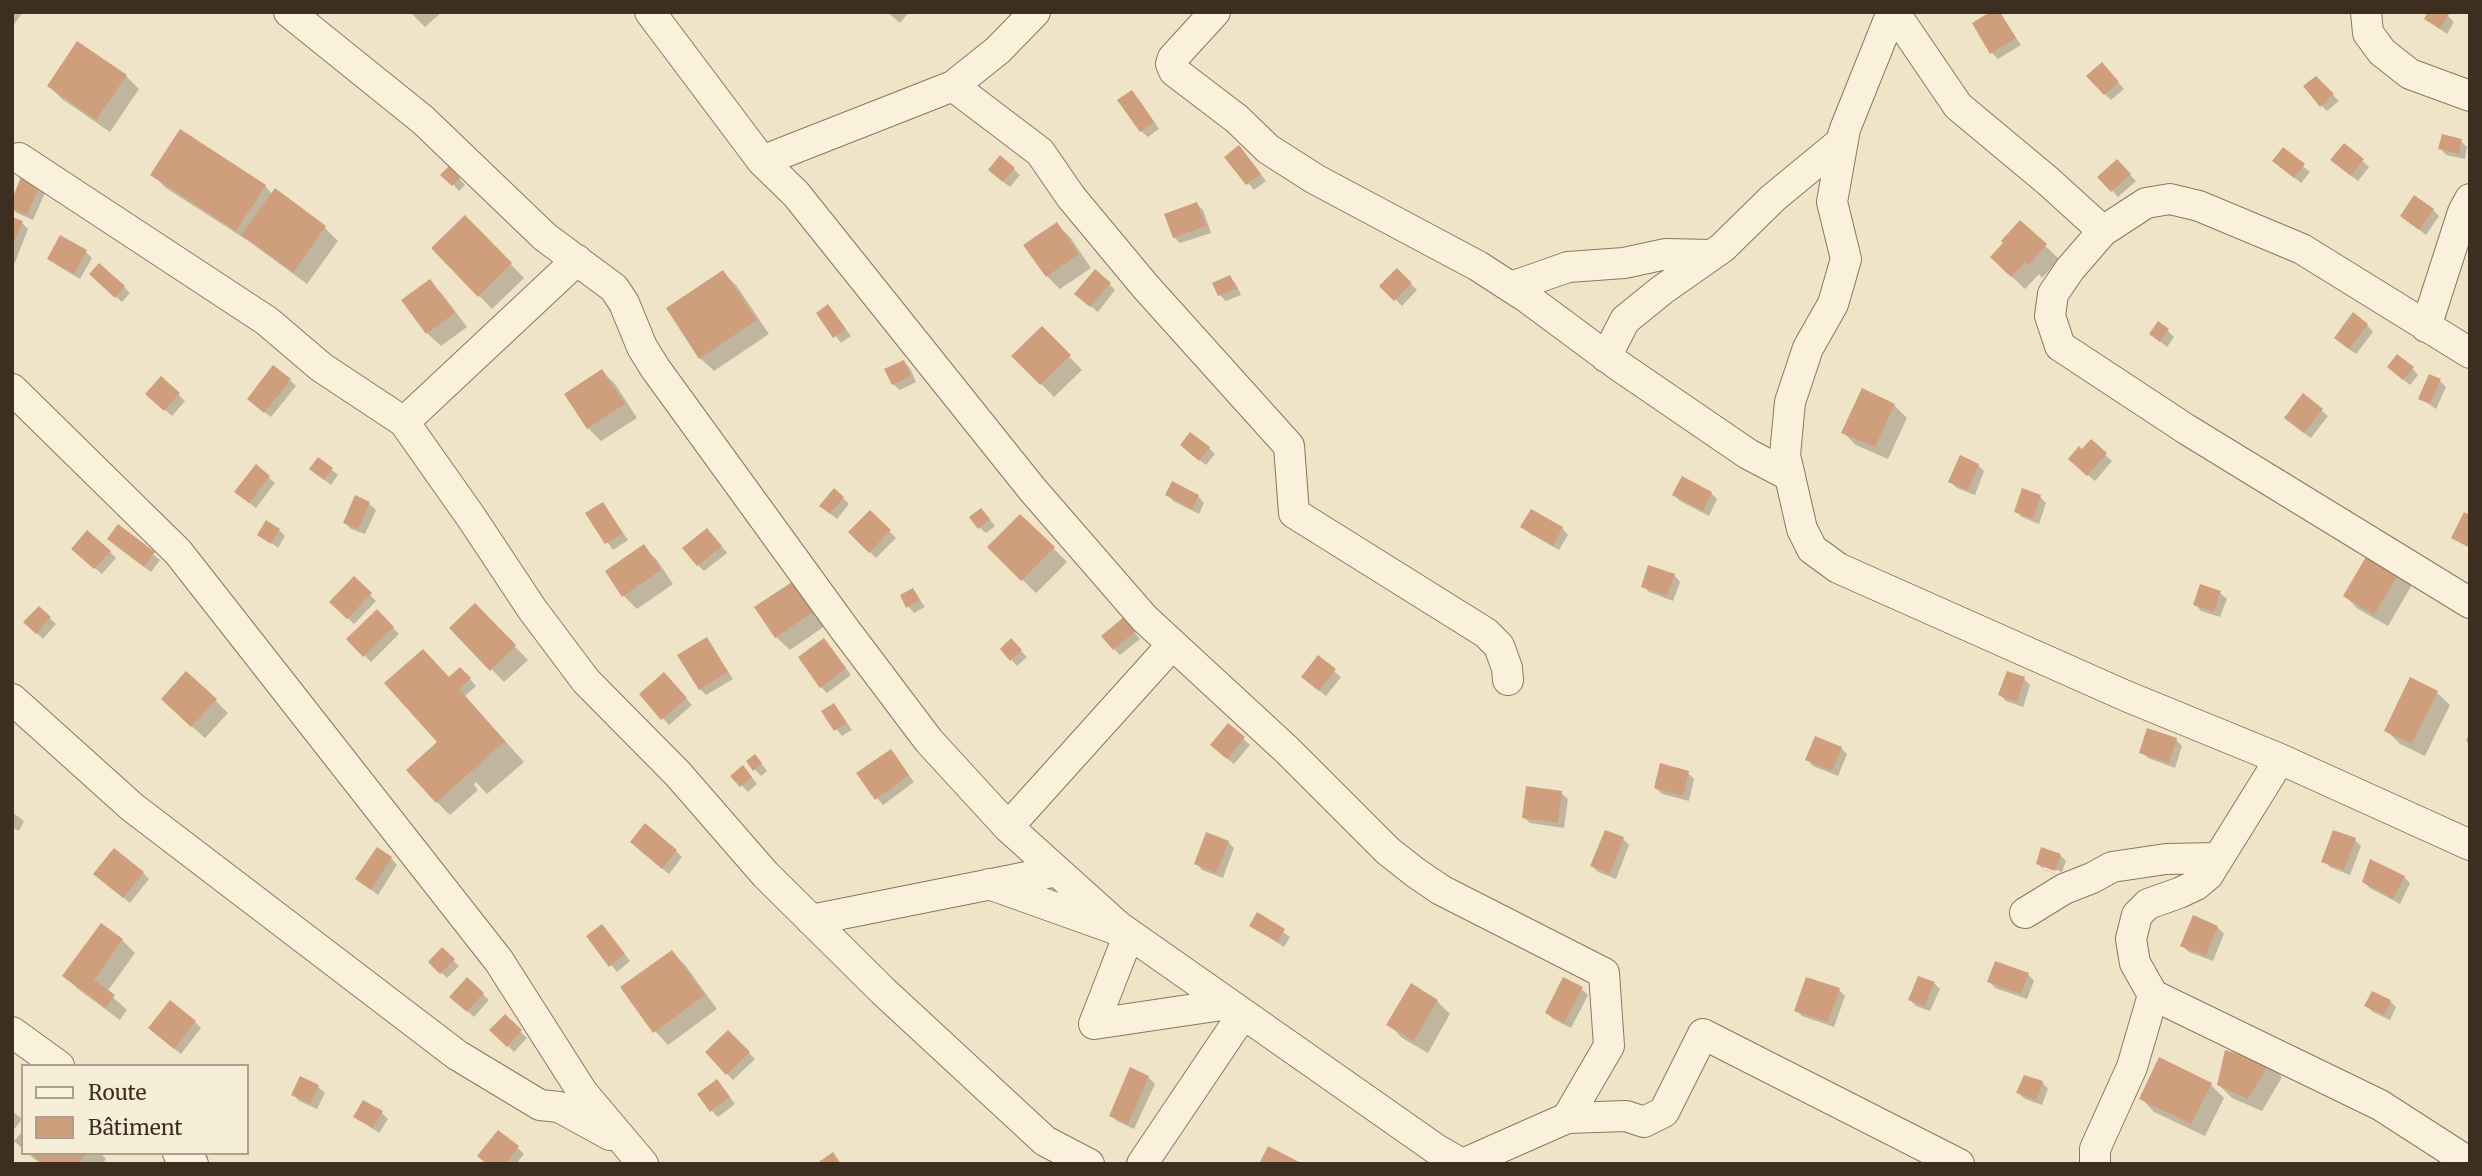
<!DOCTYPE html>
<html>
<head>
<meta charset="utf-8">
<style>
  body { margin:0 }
  #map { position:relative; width:2482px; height:1176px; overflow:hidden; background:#f0e4c8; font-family:Merriweather,serif }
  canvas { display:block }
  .frame { position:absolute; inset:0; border:14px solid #3d2e20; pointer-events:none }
  .legend { position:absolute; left:21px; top:1064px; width:228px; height:91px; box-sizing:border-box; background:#f7eed8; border:2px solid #ada18e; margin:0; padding:9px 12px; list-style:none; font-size:21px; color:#3d2e20 }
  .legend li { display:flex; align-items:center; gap:14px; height:35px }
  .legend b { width:35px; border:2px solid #ada18e }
</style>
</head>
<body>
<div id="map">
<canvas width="2482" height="1176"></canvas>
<div class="frame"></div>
<ul class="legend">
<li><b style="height:9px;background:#faf1dc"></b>Route</li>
<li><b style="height:19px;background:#cf9f7d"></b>Bâtiment</li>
</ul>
</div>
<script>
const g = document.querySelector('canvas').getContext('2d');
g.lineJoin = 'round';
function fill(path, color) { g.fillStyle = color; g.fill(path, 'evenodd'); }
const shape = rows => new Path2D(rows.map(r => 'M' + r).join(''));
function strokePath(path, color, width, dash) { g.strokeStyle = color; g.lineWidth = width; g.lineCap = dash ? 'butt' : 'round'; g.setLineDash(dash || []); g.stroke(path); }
fill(shape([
  [12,12,23,12,12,27],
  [410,12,442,12,425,27],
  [887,12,909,12,900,23],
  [1999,12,2021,45,1998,59,1992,53],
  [2448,16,2454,22,2447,34,2426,19],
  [2108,70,2124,89,2111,100,2105,94],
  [126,76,139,89,110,132,62,99,49,86],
  [2316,79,2339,101,2327,111,2321,105],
  [1138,98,1159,129,1148,137,1141,131],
  [2461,141,2467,147,2465,159,2446,155,2440,148],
  [2344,145,2369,167,2358,181,2339,166],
  [2283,150,2310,172,2301,183,2274,161],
  [1245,154,1266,181,1254,190,1227,157],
  [1000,157,1020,175,1010,187,996,176],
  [2117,162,2136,181,2118,197,2100,177],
  [449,168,465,185,459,191,443,174],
  [153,175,265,186,272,194,275,191,325,228,338,241,307,284,250,242,166,188],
  [39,187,45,193,33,220,17,213,12,209],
  [1197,204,1203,210,1211,233,1180,243,1174,237],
  [2433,210,2439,216,2426,235,2402,216],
  [465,217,524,278,492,309,433,248],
  [12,219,22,223,28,229,12,270],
  [2020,222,2059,259,2042,278,2039,274,2025,289,2005,270],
  [1056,224,1070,237,1091,268,1060,289,1047,276],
  [86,252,92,258,80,279,55,264,49,258],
  [1397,270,1417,290,1402,306,1382,286],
  [723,272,736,285,769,334,714,371,700,358],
  [1230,277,1236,284,1241,295,1226,301,1220,295],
  [97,280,124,287,130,293,122,302],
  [429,281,443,295,467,327,441,346,427,333,404,300],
  [1109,284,1115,290,1098,312,1083,300],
  [828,306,851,336,841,343,818,313],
  [2367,325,2373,332,2356,354,2342,344],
  [1042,328,1082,370,1054,397,1014,356],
  [2168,331,2174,337,2167,347,2157,339],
  [904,362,910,368,916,382,900,390,893,384],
  [2412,368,2418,375,2410,385,2395,373],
  [602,371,615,384,637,418,601,441,588,428],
  [290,380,296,386,271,417,255,405],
  [2440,381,2446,387,2436,409,2420,398],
  [178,394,185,401,172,416,154,400],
  [2303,395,2328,416,2311,438,2292,424],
  [1894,405,1907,418,1888,459,1856,445,1843,432],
  [2091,442,2112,461,2095,481,2076,465,2082,451],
  [1209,448,1215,454,1206,465,1188,451],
  [1978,465,1984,471,1975,495,1957,488,1950,482],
  [256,467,275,483,256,508,243,498],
  [331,469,338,475,331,485,318,475],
  [1173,484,1198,496,1204,503,1199,514,1173,501,1167,494],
  [1711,493,1717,499,1709,516,1680,501,1674,495],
  [2040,497,2046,503,2039,524,2022,517,2016,511],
  [356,498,369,504,376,510,365,534,351,529,345,523],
  [843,498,849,504,837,519,828,512],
  [603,504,628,540,613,550,587,514],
  [870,512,896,538,876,558,850,532],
  [987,516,995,526,986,533,979,527],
  [1021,516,1067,562,1036,593,989,547],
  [119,527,160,560,151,572,115,545],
  [1523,527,1562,528,1568,535,1559,550,1529,533],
  [279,530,285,536,278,548,260,534],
  [713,536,727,553,704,571,698,565],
  [644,547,657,560,673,584,637,609,624,596],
  [110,552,116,558,102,574,79,555],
  [2370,553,2413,583,2388,626,2358,609,2345,596],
  [1674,575,1680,582,1673,601,1649,592,1643,586],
  [354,579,376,601,354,624,331,602],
  [795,582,828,624,790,650,776,637],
  [913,590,925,607,914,613,908,606],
  [2220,593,2227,599,2220,617,2201,611,2195,604],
  [475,606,528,660,504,682,452,628],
  [39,608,56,624,43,639,25,622],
  [377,611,399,634,371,662,348,639],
  [1130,626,1140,639,1120,655,1114,649],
  [707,639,733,679,706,695,700,689],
  [824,640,851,675,827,693,821,687],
  [1011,641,1027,657,1017,666,1002,649],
  [1319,658,1341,677,1326,696,1310,683],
  [663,674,692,705,669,725,641,694],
  [466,675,476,686,465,696,524,762,487,794,476,782,474,785,478,790,450,815,437,802,439,742,450,679],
  [2024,679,2030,685,2023,707,2006,701,2000,695],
  [2436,692,2450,705,2425,756,2400,744,2386,730],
  [215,700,228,713,205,738,176,712],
  [834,705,852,730,842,736,823,712],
  [1229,726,1250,745,1234,764,1218,751],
  [2470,731,2470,745,2466,741],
  [2176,740,2182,746,2175,768,2148,758,2141,752],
  [1841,748,1847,754,1838,776,1813,766,1807,759],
  [891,751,914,782,883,805,877,798],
  [748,762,761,763,767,771,761,776],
  [1688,773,1694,779,1689,801,1662,794,1656,788],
  [749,774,757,784,748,792,733,776],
  [1561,793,1568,799,1564,828,1530,823,1523,817],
  [12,812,24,821,19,831,12,827],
  [1623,839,1629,845,1616,879,1598,872,1592,866],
  [2355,840,2361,846,2350,875,2330,867,2324,861],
  [1228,842,1234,848,1223,878,1202,870,1196,863],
  [638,848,676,851,682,857,669,874],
  [2060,855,2066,861,2062,872,2043,865,2043,869,2061,876,2044,870,2038,864],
  [391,858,397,865,378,895,357,879],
  [143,873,149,879,130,903,102,880],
  [2404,877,2410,883,2400,904,2370,888,2364,882],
  [1258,915,1290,937,1284,947,1251,925],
  [2217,927,2224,934,2213,961,2189,952,2182,946],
  [608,932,630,961,617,972,588,936],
  [122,940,135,953,107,992,127,1010,120,1020,78,989,64,976],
  [442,949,459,966,447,978,431,962],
  [672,952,685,965,717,1009,668,1045,655,1031],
  [2028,974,2034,981,2027,999,1995,988,1989,981],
  [467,980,489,1000,474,1017,452,997],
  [1934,983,1940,989,1930,1011,1916,1006,1910,1000],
  [1582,989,1588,995,1571,1028,1553,1019,1547,1013],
  [1839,990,1845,996,1834,1027,1802,1016,1796,1010],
  [1437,1001,1450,1014,1428,1053,1402,1038,1389,1024],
  [2390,1001,2396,1007,2390,1020,2373,1012,2366,1006],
  [505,1017,527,1038,514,1052,492,1030],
  [195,1022,201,1028,181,1054,156,1034],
  [728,1032,755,1059,733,1080,707,1053],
  [2269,1064,2282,1077,2262,1111,2232,1098,2218,1084],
  [1148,1077,1155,1084,1134,1129,1117,1121,1111,1115],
  [301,1078,318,1087,325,1093,317,1109,299,1101,293,1094],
  [2042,1082,2048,1089,2042,1105,2025,1099,2018,1093],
  [2211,1085,2224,1098,2205,1136,2154,1112,2141,1098],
  [723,1088,735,1104,718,1117,711,1110],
  [12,1111,22,1119,12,1132],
  [382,1113,388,1119,379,1133,356,1117],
  [23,1131,23,1149,14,1141],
  [518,1148,524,1154,516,1164,488,1164],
  [27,1153,100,1153,106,1159,102,1164,41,1164]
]), '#0003');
fill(shape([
  [1990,12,2000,12,2016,38,1990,54,1972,23],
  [2428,12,2445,12,2449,14,2440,29,2424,19],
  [77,41,127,75,96,120,47,86],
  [2102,62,2119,82,2104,95,2086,76],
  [2316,76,2334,94,2320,107,2303,86],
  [1132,90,1154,122,1140,132,1117,100],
  [180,129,266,185,236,231,150,175],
  [2442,134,2462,139,2459,154,2438,149],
  [2344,143,2364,159,2351,176,2330,160],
  [1239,145,1261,174,1246,185,1224,157],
  [2283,147,2305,164,2294,178,2272,161],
  [1000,155,1015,168,1003,182,988,170],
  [2117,159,2131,174,2111,192,2097,177],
  [449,166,460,178,452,186,440,175],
  [21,177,40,185,27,215,12,209,12,199],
  [275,188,326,226,293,272,241,235],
  [2414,195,2434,209,2419,230,2400,216],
  [1197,202,1206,226,1173,238,1164,214],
  [465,215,512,263,478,297,431,248],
  [12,217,23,221,12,248],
  [2020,220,2047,244,2028,266,2025,262,2011,277,1990,257,2003,243,2001,241],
  [1057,222,1079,254,1046,277,1023,245],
  [60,235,87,250,74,274,47,259],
  [99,263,125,286,115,298,89,274],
  [1397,268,1412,283,1394,301,1379,286],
  [1095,269,1111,283,1090,307,1074,294],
  [723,270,757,320,699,359,666,308],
  [1230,275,1237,289,1218,296,1212,283],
  [430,279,455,313,426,334,401,300],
  [828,304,846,329,833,338,816,313],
  [2353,312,2368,324,2349,349,2334,338],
  [2158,321,2169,329,2160,342,2149,334],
  [1042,326,1071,355,1040,385,1011,356],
  [2397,354,2414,367,2403,380,2387,367],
  [904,360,911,376,892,385,884,369],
  [273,365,291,379,264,413,247,399],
  [602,369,625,404,587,429,564,394],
  [2429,374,2441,379,2430,404,2418,399],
  [161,376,180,393,164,411,145,394],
  [1862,388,1895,404,1875,447,1841,433],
  [2303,393,2323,409,2304,433,2284,418],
  [1190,432,1210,447,1199,461,1180,445],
  [2091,439,2107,453,2087,476,2068,459,2079,446,2082,449],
  [1960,455,1979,464,1968,490,1948,482],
  [318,457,333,468,324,480,309,469],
  [256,464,270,476,249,503,234,492],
  [1682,476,1712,492,1703,511,1672,495],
  [1172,481,1199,495,1192,509,1165,495],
  [834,488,844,497,830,514,819,506],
  [2022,488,2041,495,2033,519,2014,512],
  [355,495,370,502,358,529,343,523],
  [603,502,623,533,605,544,585,513],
  [981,508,990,519,978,529,969,517],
  [1531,509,1563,527,1553,546,1520,527],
  [870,510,891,530,869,553,848,532],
  [2464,512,2470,515,2470,548,2451,538],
  [1020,514,1055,547,1021,581,987,547],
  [266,520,280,529,271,544,257,535],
  [118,524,155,552,144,567,107,539],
  [707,528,722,546,697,566,682,548],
  [87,530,111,551,94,569,71,549],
  [644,544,661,570,622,597,605,571],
  [2370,550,2401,569,2374,615,2343,596],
  [1648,565,1675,574,1667,596,1641,587],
  [354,576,372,593,347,619,329,602],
  [795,580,816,610,775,638,754,607],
  [2200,584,2221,591,2214,612,2193,605],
  [913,588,920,600,906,608,900,595],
  [475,603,516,645,490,671,449,628],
  [39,606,51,617,36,634,23,622],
  [377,609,394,627,363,657,346,639],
  [1124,617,1135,632,1113,650,1101,636],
  [707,637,728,672,699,690,677,655],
  [824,638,846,668,820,688,798,657],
  [1011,638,1022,650,1010,661,1000,649],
  [423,649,449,677,460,667,471,678,459,689,505,741,436,803,406,770,437,742,384,683],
  [1318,655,1336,669,1319,691,1301,677],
  [186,671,217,699,191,727,161,699],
  [2007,671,2025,677,2017,702,1998,695],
  [664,672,687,698,661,720,639,694],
  [2410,677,2438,691,2412,744,2384,731],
  [834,703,847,723,834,731,821,711],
  [1228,723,1245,737,1227,759,1210,745],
  [2147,728,2177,738,2169,763,2139,753],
  [1815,736,1842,747,1832,771,1805,760],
  [891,749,909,775,875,800,856,773],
  [755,754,762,763,753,771,746,761],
  [1660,763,1689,771,1683,796,1654,788],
  [743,765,752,777,740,787,730,776],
  [1526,786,1562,791,1558,823,1522,818],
  [645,823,677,850,662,869,630,842],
  [1605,830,1624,837,1610,874,1590,866],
  [2333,830,2356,838,2344,870,2321,862],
  [1206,832,1229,841,1216,873,1194,864],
  [377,847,392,857,371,890,355,879],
  [2041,847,2061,854,2055,871,2036,864],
  [114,848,144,872,123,898,93,874],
  [2370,859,2405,876,2393,899,2362,882],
  [1257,912,1285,929,1277,942,1249,926],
  [2193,915,2218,926,2206,956,2180,946],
  [101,923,123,939,94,980,115,995,106,1008,62,976],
  [602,924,625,954,609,967,586,936],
  [442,947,455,959,440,974,428,962],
  [672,950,705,995,653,1033,620,987],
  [1995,961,2029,973,2021,994,1987,982],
  [1918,976,1935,982,1924,1006,1908,1000],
  [467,977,484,993,467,1012,449,997],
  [1563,977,1583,987,1564,1023,1545,1013],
  [1806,977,1840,988,1828,1022,1794,1011],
  [1411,983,1438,1000,1414,1041,1386,1025],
  [2372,991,2391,1000,2384,1015,2364,1006],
  [170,1000,196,1021,174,1049,148,1028],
  [505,1014,522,1030,507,1047,489,1030],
  [728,1030,750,1052,726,1075,705,1052],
  [2225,1050,2270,1063,2248,1099,2217,1085],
  [2159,1057,2212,1083,2191,1124,2139,1099],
  [1130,1067,1149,1076,1128,1124,1109,1116],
  [2024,1075,2043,1081,2036,1100,2016,1093],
  [300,1076,319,1085,310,1104,291,1095],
  [717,1079,730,1097,710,1112,697,1094],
  [363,1100,383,1111,372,1128,353,1117],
  [498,1130,519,1146,506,1164,487,1164,477,1156],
  [1268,1146,1303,1164,1259,1164],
  [833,1152,841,1164,816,1164],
  [29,1153,87,1153,78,1164,43,1164]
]), '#cf9f7d');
const minor = shape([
  [289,12,423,120,545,237,614,288,624,303,642,347,655,368,843,627,929,741,1008,827,1118,926,1436,1149,1462,1164],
  [650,12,762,161,796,194,1032,489,1144,618,1287,750,1388,851,1416,873,1441,890,1604,973,1609,1046,1567,1118,1463,1164],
  [1215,12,1173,58,1171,64,1174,71,1237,119,1268,149,1315,179,1478,266,1526,297,1615,363,1748,454,1790,476],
  [1892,12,1845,129,1832,202,1846,259,1833,304,1808,348,1790,402,1785,455,1802,529,1812,549,1838,568,2126,696,2280,759,2470,845],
  [1894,12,1958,106,2048,181,2103,231,2146,203,2170,199,2199,206,2302,249,2470,353],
  [2366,12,2368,33,2382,52,2410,74,2470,96],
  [953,86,1040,152,1071,197,1145,286,1289,446,1294,513,1486,633,1499,646,1507,668,1508,680],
  [19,158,267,321,321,367,404,422,471,517,532,609,586,681,678,774,765,874,883,991,1045,1141,1089,1164],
  [762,161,953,86,998,50,1035,12],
  [2103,231,2070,269,2053,294,2050,316,2060,346,2186,429,2470,603],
  [1511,287,1568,267,1624,263,1666,254,1712,255],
  [2426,327,2463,212,2470,199],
  [1606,357,1625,320,1662,290,1722,248,1773,198,1841,142,1844,132],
  [12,389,178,552,499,961,583,1093,643,1164],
  [404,422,577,260],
  [12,699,132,807,457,1055,540,1105,559,1107,610,1135],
  [1008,827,1172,645],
  [989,884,1129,934,1094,1024,1229,1004],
  [2025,913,2064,889,2092,878,2112,867,2166,859,2218,858],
  [811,920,1057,871],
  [2153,995,2380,1105,2470,1163],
  [12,1032,59,1066],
  [1567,1118,1626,1116,1644,1122,1664,1112,1703,1034,1959,1164],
  [178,1153,193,1164],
  [1142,1164,1243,1014],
  [2095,1164,2095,1149,2132,1067,2153,995,2135,963,2131,939,2137,915,2148,904,2179,893,2196,885,2208,875,2280,759]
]);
strokePath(minor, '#8d765c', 32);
strokePath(minor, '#faf1dc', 30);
</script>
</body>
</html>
